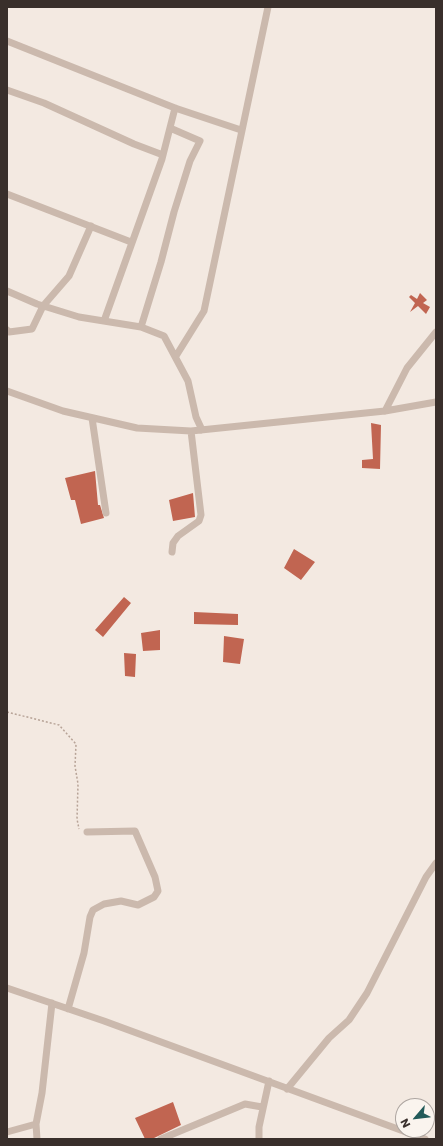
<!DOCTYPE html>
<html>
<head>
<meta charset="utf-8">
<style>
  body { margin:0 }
  #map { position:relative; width:443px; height:1146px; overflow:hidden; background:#f3e9e1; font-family:Poppins,sans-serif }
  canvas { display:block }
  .frame { position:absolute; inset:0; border:8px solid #392f2b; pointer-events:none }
  .north { position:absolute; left:395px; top:1098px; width:40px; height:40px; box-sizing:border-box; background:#faf4ee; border:1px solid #ada5a0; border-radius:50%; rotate:242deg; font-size:11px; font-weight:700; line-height:16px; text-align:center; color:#392f2b }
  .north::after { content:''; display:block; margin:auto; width:14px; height:18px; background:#225a59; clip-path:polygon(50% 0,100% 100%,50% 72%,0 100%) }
</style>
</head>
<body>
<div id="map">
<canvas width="443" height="1146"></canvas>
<div class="frame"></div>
<div class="north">N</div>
</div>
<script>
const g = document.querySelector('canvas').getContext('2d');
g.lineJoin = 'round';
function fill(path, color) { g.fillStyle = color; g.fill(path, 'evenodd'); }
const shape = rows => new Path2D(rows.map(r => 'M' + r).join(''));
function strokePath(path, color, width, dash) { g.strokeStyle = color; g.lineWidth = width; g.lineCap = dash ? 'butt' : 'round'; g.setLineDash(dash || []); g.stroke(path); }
fill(shape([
  [420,293,427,300,423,303,430,307,426,314,418,306,410,312,415,303,409,297,411,295,417,299],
  [371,423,381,425,380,469,362,468,362,460,373,459],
  [95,471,98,505,100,505,104,518,81,524,75,500,71,500,65,478],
  [193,493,195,517,173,521,169,500],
  [294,549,315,562,301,580,284,568],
  [124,597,131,603,103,637,95,630],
  [194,612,238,614,238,625,194,624],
  [160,630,160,650,143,651,141,633],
  [224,636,244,639,240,664,223,662],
  [124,653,136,654,135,677,125,676],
  [173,1102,181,1125,152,1139,145,1139,135,1118]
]), '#c16551');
strokePath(shape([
  [7,712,59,725,76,744,75,766,78,784,77,819,79,829]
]), '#b7a397', 1.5, [2, 2]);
strokePath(shape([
  [7,41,175,108,241,130],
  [7,90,44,103,134,144,163,155],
  [7,194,131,242],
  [7,291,37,304,79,317,141,327,164,336,188,381,196,417,202,430],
  [104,321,162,159,175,108],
  [141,327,161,262,174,212,190,161,200,141,170,128],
  [7,330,9,332,32,329,43,306,69,276,91,226],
  [176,356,204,311,268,7],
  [7,391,63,411,137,428,191,431,385,411,436,402],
  [385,411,407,368,436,332],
  [92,418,106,513],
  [172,552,173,543,178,536,199,521,201,515,191,431],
  [7,988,104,1021,425,1139],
  [68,1009,84,953,90,917,93,910,104,904,121,901,138,905,154,897,158,891,155,877,135,831,87,832],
  [287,1089,329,1038,349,1020,367,993,426,877,436,863],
  [7,1132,36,1124],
  [37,1139,36,1124,42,1093,52,1003],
  [161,1139,245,1104,262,1107],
  [259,1139,259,1127,269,1081]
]), '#cbb9ad', 7);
</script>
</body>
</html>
